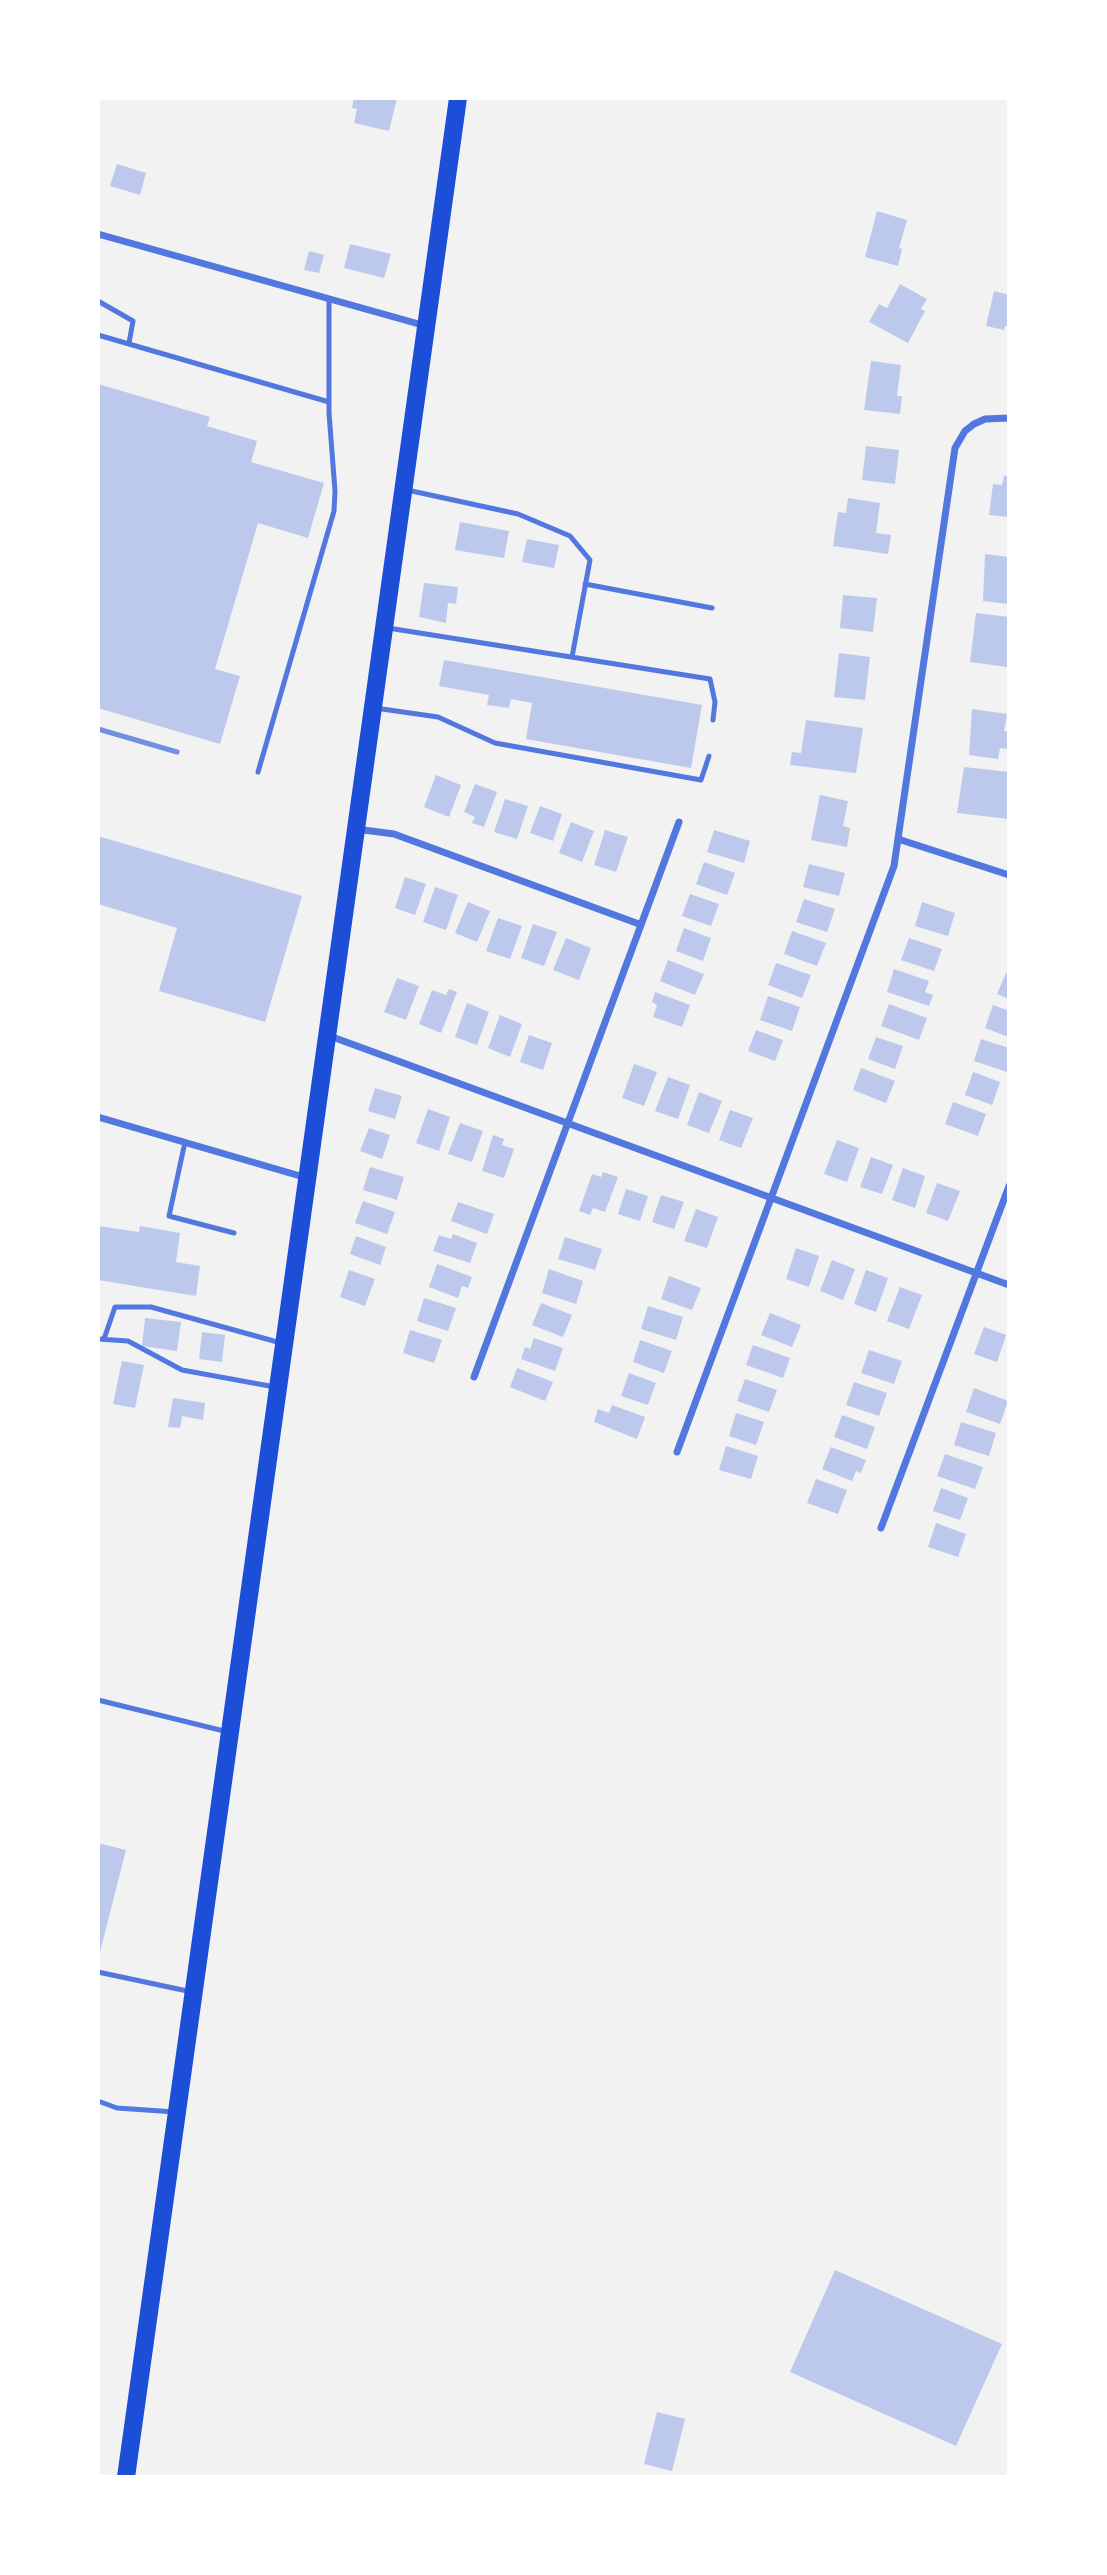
<!DOCTYPE html>
<html>
<head>
<meta charset="utf-8">
<style>
  body { margin:0 }
  #map { position:relative; width:1107px; height:2575px; overflow:hidden; background:#f2f2f2; font-family:"Noto Sans",sans-serif }
  canvas { display:block }
  .frame { position:absolute; inset:0; border:100px solid #fff; pointer-events:none }
</style>
</head>
<body>
<div id="map">
<canvas width="1107" height="2575"></canvas>
<div class="frame"></div>
</div>
<script>
const g = document.querySelector('canvas').getContext('2d');
g.lineJoin = 'round';
function fill(path, color) { g.fillStyle = color; g.fill(path, 'evenodd'); }
const shape = rows => new Path2D(rows.map(r => 'M' + r).join(''));
function strokePath(path, color, width, dash) { g.strokeStyle = color; g.lineWidth = width; g.lineCap = dash ? 'butt' : 'round'; g.setLineDash(dash || []); g.stroke(path); }
fill(shape([
  [354,98,397,98,389,131,354,123,357,109,352,108],
  [117,164,146,173,140,195,110,186],
  [877,211,907,220,899,248,902,249,898,266,865,257],
  [350,244,391,254,384,278,344,268],
  [309,251,324,255,319,273,304,270],
  [900,284,927,299,921,309,925,311,908,343,869,322,879,304,887,308],
  [994,291,1009,295,1009,327,1005,326,1004,330,986,326],
  [871,361,901,365,897,396,902,396,900,414,864,410],
  [98,384,210,417,207,426,257,441,251,462,324,483,308,538,258,523,215,669,240,676,220,744,98,708],
  [866,446,899,450,895,484,862,480],
  [1004,476,1009,476,1009,517,989,515,993,484,1002,485],
  [848,498,880,503,876,533,891,535,888,554,833,546,838,512,846,513],
  [460,522,509,531,504,558,455,550],
  [527,539,559,545,554,568,522,562],
  [985,554,1009,557,1009,604,983,601],
  [424,583,458,587,456,604,448,603,446,623,419,617],
  [843,595,877,598,873,632,840,628],
  [976,613,1009,617,1007,667,970,662],
  [839,653,870,657,865,700,834,697],
  [444,660,702,705,691,768,526,739,532,703,511,699,509,708,487,705,489,695,439,686],
  [972,709,1007,714,1004,731,1009,732,1009,749,1000,748,998,759,969,755],
  [806,720,863,728,856,773,790,765,792,752,801,753],
  [964,767,1009,772,1009,819,957,813],
  [436,775,461,785,449,817,424,807],
  [475,784,497,792,484,827,472,823,475,817,464,812],
  [820,795,848,801,843,826,850,828,847,847,811,840],
  [505,799,528,806,517,839,494,832],
  [540,806,562,814,553,841,530,833],
  [571,822,594,831,582,862,559,853],
  [605,830,628,837,616,872,594,865],
  [714,830,750,841,744,863,707,852],
  [98,836,302,896,265,1022,159,991,177,928,98,904],
  [704,862,735,873,727,895,696,884],
  [809,864,845,873,839,896,803,887],
  [405,877,426,884,415,915,395,908],
  [435,887,458,895,446,930,423,922],
  [690,894,719,904,711,926,682,916],
  [804,899,835,909,827,932,796,922],
  [468,902,490,911,477,942,455,933],
  [922,902,955,913,948,936,915,926],
  [498,918,522,926,510,959,486,951],
  [533,924,557,932,544,966,521,958],
  [684,928,711,938,703,961,676,951],
  [792,931,826,943,817,966,784,954],
  [566,938,591,948,579,980,553,970],
  [909,938,942,949,934,971,901,960],
  [668,960,704,974,695,995,660,981],
  [776,963,811,975,802,998,768,985],
  [894,969,929,981,925,992,933,995,929,1006,887,992],
  [1006,973,1009,974,1009,999,997,994],
  [397,978,419,986,406,1020,384,1012],
  [449,989,457,992,441,1033,419,1024,432,990,446,995],
  [655,992,690,1005,682,1027,653,1017,657,1005,652,1002],
  [768,996,800,1007,792,1031,760,1020],
  [467,1003,489,1012,477,1045,455,1037],
  [889,1004,927,1018,919,1040,881,1026],
  [993,1005,1009,1011,1009,1037,985,1028],
  [500,1015,522,1024,510,1057,488,1048],
  [756,1030,783,1040,775,1061,748,1051],
  [529,1035,552,1043,543,1070,520,1062],
  [876,1037,903,1046,895,1069,868,1059],
  [981,1039,1009,1048,1007,1072,974,1061],
  [634,1064,657,1072,644,1106,622,1098],
  [861,1068,895,1081,886,1103,853,1090],
  [973,1072,1000,1082,992,1105,965,1095],
  [668,1077,690,1085,678,1119,655,1111],
  [375,1088,402,1096,395,1119,368,1111],
  [699,1092,722,1101,709,1133,687,1125],
  [953,1102,986,1114,978,1136,945,1124],
  [428,1109,450,1117,439,1151,416,1143],
  [730,1110,753,1118,741,1148,719,1140],
  [460,1123,483,1131,472,1162,448,1154],
  [369,1128,390,1135,382,1159,360,1151],
  [493,1135,504,1139,502,1145,514,1149,504,1178,482,1171],
  [837,1140,859,1148,847,1182,824,1174],
  [871,1157,893,1165,882,1194,860,1187],
  [370,1167,404,1177,397,1200,363,1190],
  [903,1168,925,1176,915,1208,892,1200],
  [603,1172,618,1177,605,1212,593,1208,590,1215,579,1211,592,1174,601,1177],
  [937,1183,960,1191,948,1221,926,1213],
  [626,1189,648,1196,640,1221,618,1214],
  [661,1195,684,1202,674,1229,652,1222],
  [363,1201,395,1212,387,1234,355,1223],
  [458,1202,494,1214,487,1234,451,1221],
  [696,1209,718,1217,707,1248,684,1241],
  [98,1226,139,1232,140,1226,180,1233,176,1262,200,1266,196,1296,98,1280],
  [453,1234,477,1243,470,1263,433,1251,439,1235,451,1239],
  [356,1236,386,1247,380,1265,350,1254],
  [565,1237,602,1249,595,1270,558,1259],
  [796,1248,819,1256,809,1287,786,1279],
  [832,1260,855,1269,843,1300,820,1291],
  [437,1264,472,1277,468,1288,462,1286,458,1298,429,1287],
  [549,1269,583,1281,576,1304,542,1293],
  [349,1270,375,1279,365,1306,340,1297],
  [866,1270,888,1278,876,1312,854,1304],
  [669,1276,701,1288,692,1310,661,1299],
  [900,1287,922,1295,909,1329,887,1321],
  [424,1298,456,1308,448,1331,417,1321],
  [541,1303,572,1315,563,1337,532,1325],
  [648,1306,683,1317,676,1340,641,1329],
  [770,1313,801,1325,792,1347,761,1335],
  [145,1318,181,1322,177,1351,142,1346],
  [984,1327,1006,1335,997,1362,974,1354],
  [410,1330,442,1340,434,1363,403,1353],
  [202,1332,225,1335,222,1362,199,1359],
  [534,1338,563,1348,555,1371,521,1359,525,1347,530,1349],
  [640,1340,672,1351,664,1373,633,1362],
  [753,1345,790,1358,783,1378,746,1365],
  [869,1350,902,1361,894,1384,861,1373],
  [122,1361,144,1365,135,1408,113,1404],
  [517,1368,553,1382,545,1401,510,1387],
  [629,1373,656,1383,648,1405,621,1396],
  [745,1379,777,1390,769,1412,737,1401],
  [854,1382,887,1393,879,1416,846,1405],
  [974,1388,1008,1401,1000,1424,966,1412],
  [173,1398,205,1403,203,1420,182,1416,180,1428,168,1427],
  [612,1405,645,1417,637,1439,594,1422,598,1409,609,1413],
  [736,1413,764,1422,756,1445,729,1436],
  [842,1415,875,1427,867,1449,834,1437],
  [961,1422,996,1433,989,1456,954,1445],
  [726,1446,758,1456,751,1479,719,1470],
  [831,1447,866,1460,861,1473,856,1471,852,1481,822,1469],
  [945,1454,983,1467,975,1489,937,1476],
  [816,1479,847,1490,838,1514,807,1503],
  [941,1488,968,1498,960,1520,933,1511],
  [936,1523,966,1534,958,1557,928,1547],
  [98,1843,126,1850,99,1956,98,1955],
  [835,2270,1002,2344,956,2446,790,2372],
  [657,2412,685,2419,672,2471,644,2464]
]), '#bdc9ec');
strokePath(shape([
  [98,301,133,321,129,343],
  [98,335,329,402],
  [407,490,518,514,570,536,590,560,572,657],
  [585,584,712,608],
  [388,628,710,679,715,702,713,720],
  [375,708,438,717,495,743,701,780,709,756],
  [258,772,334,511,335,491,329,413,329,299],
  [185,1142,169,1216,234,1233],
  [98,1339,128,1341,182,1370,275,1387],
  [104,1339,115,1307,151,1307,281,1343],
  [98,1700,228,1732],
  [98,1972,192,1992],
  [98,2101,117,2108,175,2112]
]), '#5277de', 5);
strokePath(shape([
  [98,234,426,326],
  [356,829,394,834,639,924],
  [898,839,1009,875],
  [327,1035,1009,1285],
  [98,1117,307,1178],
  [474,1377,679,822],
  [677,1452,894,866,955,448,965,431,974,424,985,419,1009,418],
  [881,1528,1009,1186]
]), '#5277de', 7);
strokePath(shape([
  [126,2477,458,98]
]), '#1d4ed8', 18);
strokePath(shape([
  [98,729,177,752]
]), '#7290e2', 5);
</script>
</body>
</html>
